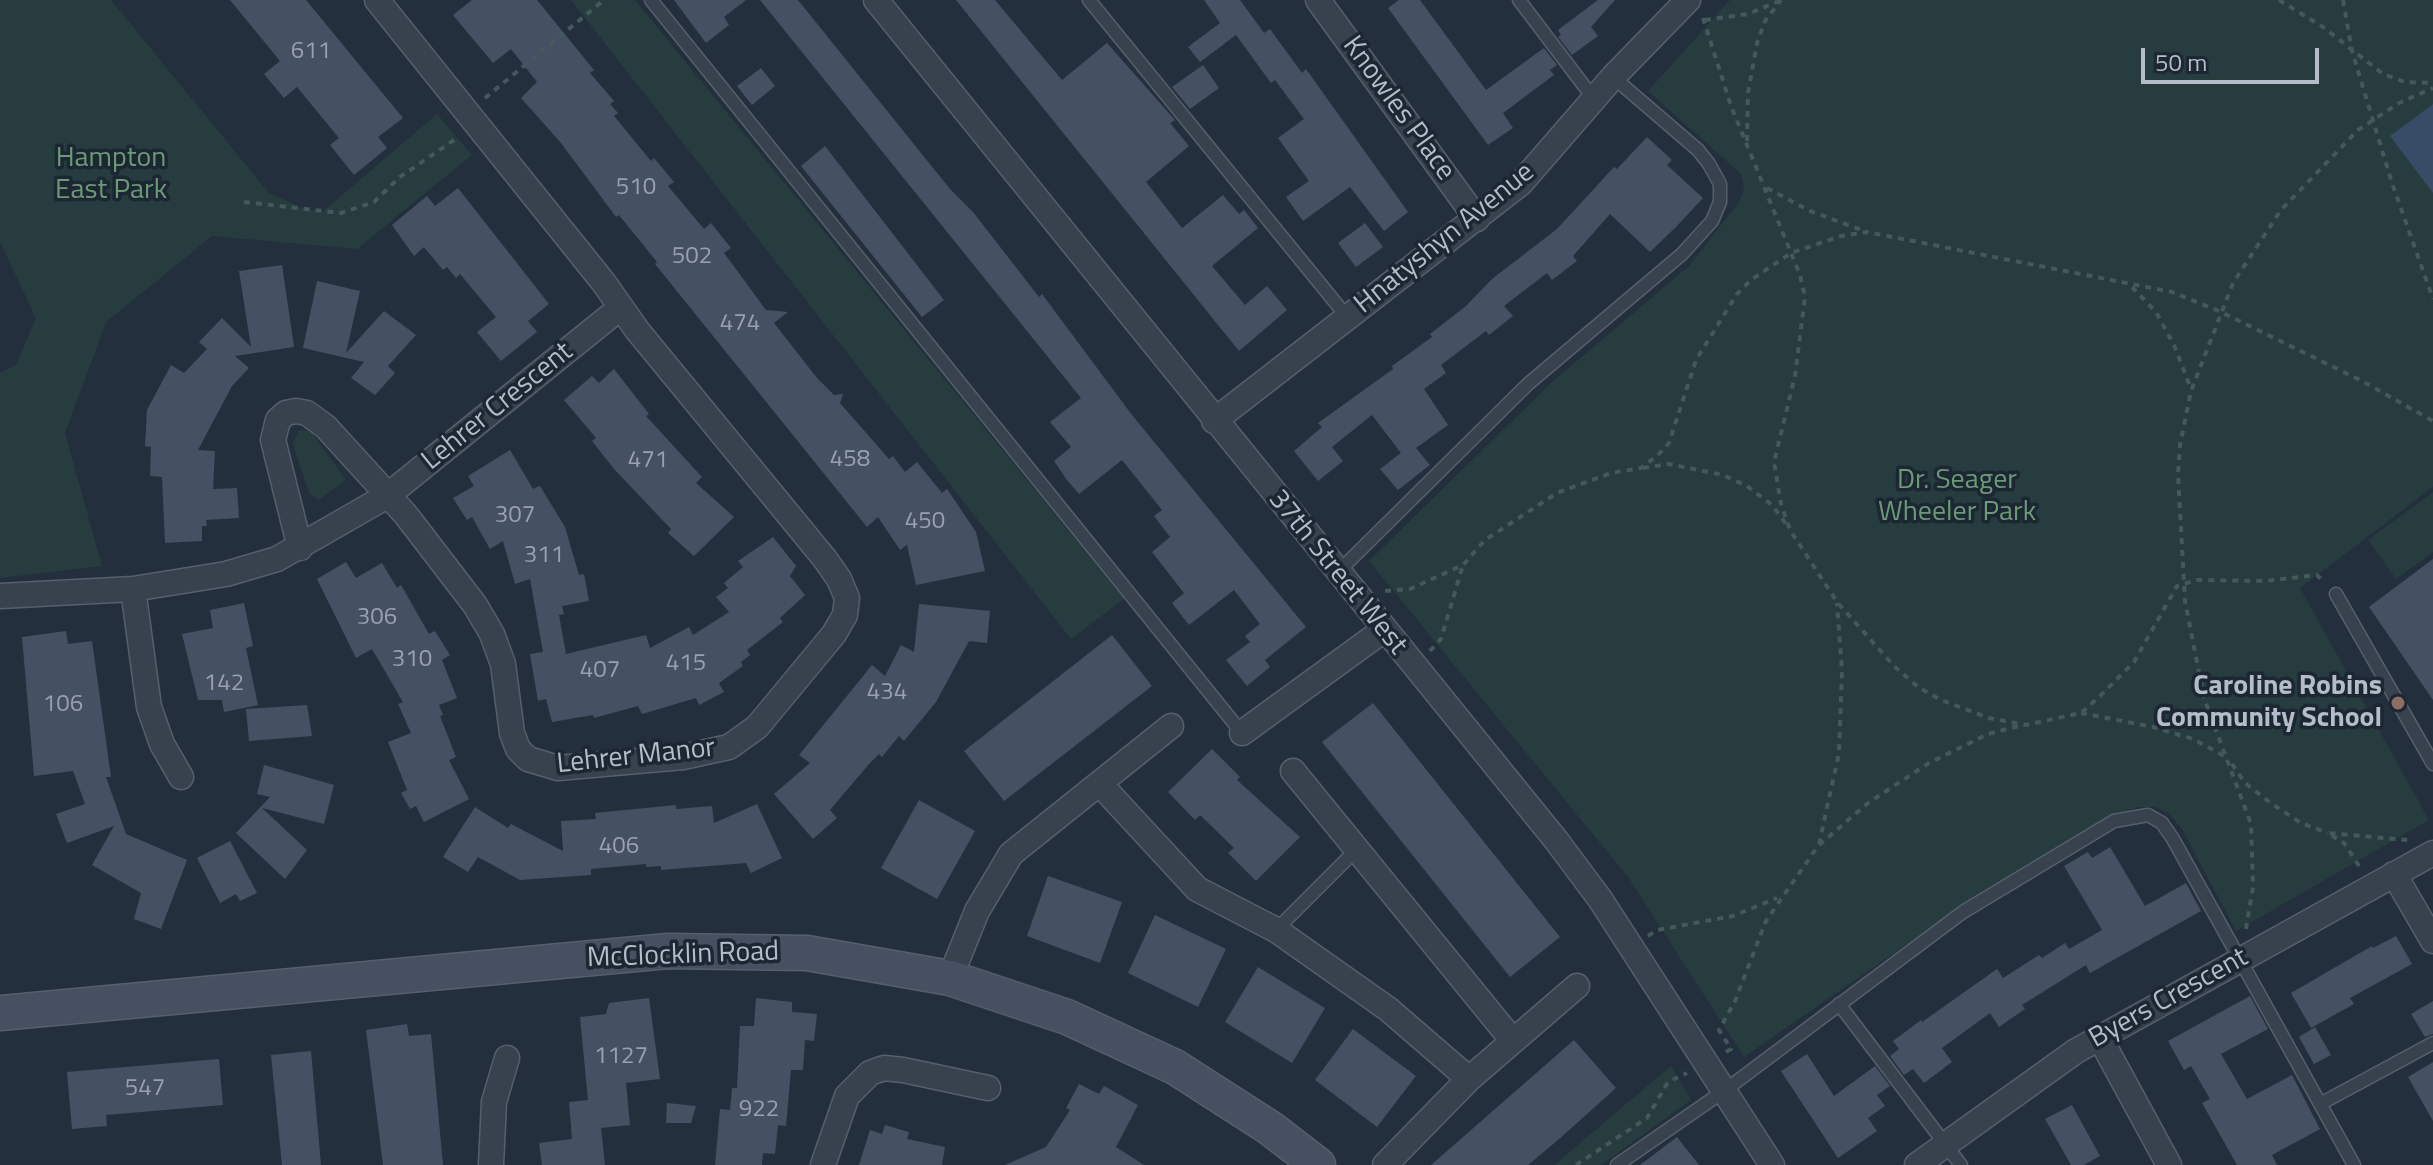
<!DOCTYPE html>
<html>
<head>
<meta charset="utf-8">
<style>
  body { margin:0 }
  #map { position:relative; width:2433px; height:1165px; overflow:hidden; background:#242f3e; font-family:"Titillium Web",sans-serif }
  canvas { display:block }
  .scale { position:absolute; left:2141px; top:48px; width:178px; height:36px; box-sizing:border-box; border:4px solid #b4bcc9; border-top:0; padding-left:10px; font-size:24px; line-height:28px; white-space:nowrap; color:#b4bcc9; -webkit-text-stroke:6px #1d2633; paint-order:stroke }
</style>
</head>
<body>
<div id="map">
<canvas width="2433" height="1165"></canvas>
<div class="scale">50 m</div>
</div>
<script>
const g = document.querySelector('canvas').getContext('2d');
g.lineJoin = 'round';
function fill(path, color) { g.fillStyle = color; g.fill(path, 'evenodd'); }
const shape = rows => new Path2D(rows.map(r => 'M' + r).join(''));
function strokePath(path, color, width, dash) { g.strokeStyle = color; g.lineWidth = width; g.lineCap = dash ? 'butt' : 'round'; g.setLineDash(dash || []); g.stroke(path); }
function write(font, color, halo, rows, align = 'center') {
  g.font = font + ' "Titillium Web",sans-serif'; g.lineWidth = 7; g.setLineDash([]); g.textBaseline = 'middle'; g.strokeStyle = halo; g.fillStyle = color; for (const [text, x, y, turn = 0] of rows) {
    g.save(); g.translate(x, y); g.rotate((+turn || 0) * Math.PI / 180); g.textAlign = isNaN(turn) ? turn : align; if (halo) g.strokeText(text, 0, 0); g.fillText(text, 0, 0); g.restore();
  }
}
fill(shape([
  [0,0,111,0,269,193,300,207,322,212,437,114,472,155,357,249,212,236,106,322,65,433,102,566,0,578,0,373,16,365,36,318,0,242],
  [571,0,635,0,1124,599,1071,639],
  [1730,0,2433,0,2433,487,2300,588,2429,820,2236,931,2182,829,2170,815,2156,807,2139,807,2119,814,1985,890,1744,1057,1628,877,1369,561,1551,383,1688,267,1739,202,1744,188,1741,174,1648,91],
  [305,430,312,433,346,480,319,500,309,493,293,444,298,431],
  [2433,492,2433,552,2396,579,2368,540],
  [1671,1066,1691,1100,1601,1165,1554,1165]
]), '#263c3f');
fill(shape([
  [2433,104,2433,193,2390,136]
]), '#394c67');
fill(shape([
  [230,0,306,0,403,118,378,137,387,148,354,175,330,145,339,138,297,87,284,98,264,74,280,61],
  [472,0,537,0,594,70,590,73,614,101,610,104,618,113,614,116,651,161,654,158,674,182,668,186,704,229,711,223,731,248,724,253,766,310,788,312,774,323,817,378,834,395,843,394,840,403,889,459,893,456,905,472,917,462,942,493,947,489,976,532,985,571,916,585,907,545,900,550,878,517,867,527,655,264,657,262,619,215,616,217,561,143,521,98,537,82,511,49,493,63,453,15],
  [674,0,746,0,724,17,729,25,706,43],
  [760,0,798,0,950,189,973,212,1039,297,1042,294,1132,415,1306,627,1265,660,1270,667,1247,686,1226,660,1250,642,1245,636,1260,624,1234,590,1189,625,1172,603,1184,593,1152,552,1170,537,1154,516,1162,510,1122,460,1079,494,1067,480,1054,461,1071,447,1050,422,1081,398],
  [956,0,995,0,1062,80,1107,43,1175,120,1170,123,1189,146,1146,182,1182,228,1223,195,1239,214,1244,210,1258,228,1212,266,1245,305,1267,286,1287,310,1239,351],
  [1204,0,1240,0,1264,33,1270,29,1302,73,1306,69,1408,212,1384,231,1350,187,1303,221,1286,197,1309,181,1278,138,1304,119,1275,80,1271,83,1236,35,1200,62,1188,47,1220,23],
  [1399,0,1420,0,1486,90,1544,48,1557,65,1550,70,1554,75,1503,113,1513,128,1488,145,1388,8],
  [1598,0,1615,0,1591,27,1598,36,1572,55,1558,37,1561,35,1558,30],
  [1203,65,1219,88,1190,109,1172,87],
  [761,68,775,86,752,105,737,86],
  [1647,137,1672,160,1667,165,1703,198,1676,227,1650,252,1610,214,1573,256,1577,261,1552,280,1547,273,1504,306,1513,316,1489,335,1486,331,1441,365,1446,373,1424,389,1448,425,1416,448,1430,465,1398,490,1380,469,1401,453,1372,415,1332,447,1343,461,1318,481,1294,451,1322,427,1318,423,1393,369,1392,366,1432,337,1430,334,1466,306,1492,279,1557,229,1614,167,1617,169],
  [825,146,944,300,922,317,801,166],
  [458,188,549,304,528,321,537,332,501,361,477,332,496,317,460,274,456,278,447,267,443,270,424,247,414,256,392,225,427,196,435,206],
  [1365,223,1383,247,1356,267,1338,243],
  [282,265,294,347,235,356,249,368,232,386,198,450,215,451,213,489,237,488,239,518,206,520,207,526,202,526,202,541,165,543,162,477,150,476,151,447,145,446,147,410,171,365,184,373,207,349,199,342,222,318,251,347,239,271],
  [317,281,360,291,346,353,384,311,416,335,388,366,395,373,375,395,351,378,364,362,303,348],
  [614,369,649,414,646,416,702,477,696,483,734,517,694,556,668,533,671,529,614,469,592,441,596,438,564,400,592,376,599,383],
  [510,450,533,489,540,486,565,527,579,575,584,574,589,601,562,606,564,614,559,615,566,654,646,635,650,648,689,627,693,635,729,612,716,597,728,588,724,583,743,567,738,561,773,537,796,566,790,576,805,595,780,618,783,622,747,650,750,655,741,662,743,666,719,683,724,692,699,705,696,698,642,714,638,706,594,718,593,715,552,722,546,699,538,701,530,654,543,652,530,579,515,584,503,541,490,549,472,517,467,520,453,498,474,486,468,476],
  [2433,559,2433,700,2369,607],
  [346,562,356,578,382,563,397,588,401,585,429,634,435,631,450,655,442,660,457,698,439,705,443,715,440,716,456,757,449,760,469,799,424,822,416,806,410,809,401,793,407,790,388,742,411,733,398,704,403,702,372,649,356,658,317,579],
  [244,603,253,646,246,648,258,705,224,712,222,700,198,700,182,634,213,628,210,610],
  [919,604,990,611,987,643,969,641,936,702,904,741,899,736,882,757,879,754,869,764,830,810,837,818,813,839,774,794,810,763,799,755,872,665,885,676,901,645,914,652],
  [66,631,68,644,92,641,111,777,106,777,126,834,187,860,161,929,134,919,141,893,92,865,114,826,67,843,56,814,85,804,73,771,34,776,22,637],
  [1112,635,1152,686,1004,801,964,751],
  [1373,703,1560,937,1510,977,1322,742],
  [307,705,312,736,249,741,246,709],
  [1212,749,1240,777,1237,780,1300,837,1256,881,1228,853,1234,848,1200,815,1195,820,1168,792],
  [264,765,334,785,324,824,262,808,307,850,285,879,236,833,270,797,257,794],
  [919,800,975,831,937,899,881,868],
  [757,804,782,858,751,873,746,863,661,870,661,866,646,867,646,864,591,869,591,875,520,880,478,857,468,872,443,857,475,807,508,828,511,824,563,851,561,821,596,819,595,813,676,805,676,809,712,806,714,823],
  [230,841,257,893,240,901,236,894,220,903,197,858],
  [2110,847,2145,906,2186,883,2201,911,2090,973,2086,965,2022,1005,2025,1009,1999,1027,1990,1013,1942,1048,1952,1062,1924,1083,1913,1069,1904,1075,1890,1056,1899,1049,1893,1041,1921,1020,1922,1022,1997,969,2003,978,2039,955,2042,958,2065,943,2069,949,2102,930,2064,866,2088,852,2092,858],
  [1048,876,1122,902,1100,963,1027,936],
  [1155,915,1226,949,1198,1007,1128,973],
  [2396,936,2412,964,2350,998,2354,1004,2311,1028,2291,993,2372,946,2373,948],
  [1258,967,1325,1008,1292,1063,1225,1022],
  [2250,996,2268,1029,2221,1054,2247,1099,2292,1075,2320,1129,2272,1155,2277,1165,2237,1165,2202,1103,2210,1099,2191,1066,2184,1070,2168,1041],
  [649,998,660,1079,626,1083,630,1125,601,1128,605,1165,542,1165,539,1143,572,1139,569,1102,588,1100,580,1017,606,1014,609,1003],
  [756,998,792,1002,792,1012,817,1014,814,1041,805,1040,803,1070,791,1070,786,1126,778,1125,775,1154,763,1153,762,1165,715,1165,720,1109,730,1110,732,1088,737,1088,740,1026,754,1026],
  [2433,1001,2433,1034,2425,1037,2411,1014],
  [407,1024,409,1036,431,1034,443,1165,383,1165,366,1030],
  [2315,1027,2331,1055,2314,1064,2299,1037],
  [1353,1029,1416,1076,1377,1127,1315,1080],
  [1574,1040,1616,1088,1558,1140,1528,1165,1431,1165],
  [311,1051,321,1165,282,1165,271,1055],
  [1807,1054,1834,1096,1875,1066,1890,1086,1877,1095,1885,1106,1868,1118,1877,1131,1838,1158,1781,1071],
  [219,1059,223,1105,106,1115,107,1126,72,1129,67,1072],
  [2433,1062,2433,1121,2408,1077],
  [1079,1084,1099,1094,1104,1086,1138,1105,1116,1147,1144,1165,1005,1165,1046,1147,1070,1110,1066,1108],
  [667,1103,696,1106,691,1123,666,1123],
  [2072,1105,2100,1156,2084,1165,2071,1165,2045,1119],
  [885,1125,909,1132,907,1139,945,1147,942,1165,859,1165,870,1130,882,1134],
  [1677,1137,1699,1165,1640,1165]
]), '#455162');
const lane = shape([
  [651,0,1242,733],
  [1089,0,1348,318],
  [1519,0,1594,99],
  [1338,572,1528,384,1682,254,1712,221,1720,202,1720,184,1709,164,1698,150,1613,77],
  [2336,594,2433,764],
  [1276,930,1357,849],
  [1839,1004,1961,1165],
  [2320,1104,2433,1043],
  [1617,1165,1724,1091,1963,912,2114,821,2148,815,2162,823,2173,839,2354,1165]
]);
const street = shape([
  [876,0,1556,840,1600,899,1772,1165],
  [1318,0,1477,219],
  [1214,421,1521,183,1613,77,1688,0],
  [300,548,273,440,278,420,286,413,296,411,307,413,326,427,406,515,475,605,492,634,503,664,512,733,518,749,528,759,558,768,683,757,729,747,757,727,834,634,845,615,847,598,839,579,825,559,637,330,604,283,377,0],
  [133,589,149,707,162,744,181,777],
  [0,596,133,589,226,574,277,559,387,496,620,308],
  [1242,733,1385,629],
  [1293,771,1513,1041],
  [1100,784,1197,889,1276,930,1388,1009,1469,1079],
  [2394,874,2433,941],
  [950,978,977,911,1011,854,1171,726],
  [2100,1038,2169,1165],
  [491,1165,494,1102,507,1058],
  [823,1165,847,1096,870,1073,884,1068,903,1070,988,1088],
  [1385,1165,1469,1079,1577,986],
  [1917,1165,2076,1051,2433,853]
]);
const secondary = shape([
  [0,1013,668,951,807,953,950,978,1067,1017,1175,1067,1270,1128,1318,1165]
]);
strokePath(lane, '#565f6c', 15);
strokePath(street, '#565f6c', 27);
strokePath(secondary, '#565f6c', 37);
strokePath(shape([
  [2279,0,2323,27,2383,74,2405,82,2433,83],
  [2343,0,2352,51,2392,183,2433,299],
  [1703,18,1731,106,1800,275,1805,297,1795,376,1774,462,1781,504,1790,530,1837,602,1894,666,1918,687,1941,700,1989,718,2026,725,2081,713,2098,698,2134,662,2177,586,2197,580,2266,581,2317,575,2323,581],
  [1705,20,1748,14,1779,1],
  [485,98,604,0],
  [1747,141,1748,93,1757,43,1765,21,1781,0],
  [1767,188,1810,211,1864,231],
  [244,202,341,213,374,202,400,177,457,138],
  [2132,287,2156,312,2174,345,2191,389],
  [1643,468,1669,464,1723,475,1747,486,1772,505,1786,524],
  [1385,591,1410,589,1463,565,1485,540,1557,493,1611,473,1641,468,1658,455,1669,443,1696,360,1737,294,1751,280,1791,253,1841,236,1867,232,2172,292,2221,312,2362,381,2433,421],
  [1430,651,1441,639,1463,565],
  [2081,713,2153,727,2193,739,2226,757],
  [2232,764,2245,783,2272,804,2301,823,2328,833],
  [1819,844,1839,753,1842,671,1837,603],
  [2359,866,2344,843,2328,833,2407,840],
  [2246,929,2253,887,2251,824,2204,698,2185,601,2178,474,2180,445,2191,391,2233,283,2281,210,2358,130,2399,103,2433,88],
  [1648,936,1657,930,1733,916,1777,898],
  [1726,1052,1731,1049,1719,1030,1735,1001,1766,921,1818,846,1868,803,1929,763,1988,734,2023,725],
  [1576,1165,1647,1118,1668,1082,1687,1073]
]), '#44595c', 4, [6, 6]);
strokePath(lane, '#38414e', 12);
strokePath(street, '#38414e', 24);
strokePath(secondary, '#465061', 34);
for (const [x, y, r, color] of [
  [2398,703,8,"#8d6e63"]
]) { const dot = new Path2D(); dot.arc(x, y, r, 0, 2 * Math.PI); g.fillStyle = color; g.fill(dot); strokePath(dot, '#1d2633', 3); }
write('24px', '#98a1af', null, [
  ["611",311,52],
  ["510",636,188],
  ["502",692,257],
  ["474",740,324],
  ["458",850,460],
  ["471",648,461],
  ["307",515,516],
  ["450",925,522],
  ["311",544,556],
  ["306",377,618],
  ["310",412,660],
  ["415",686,664],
  ["407",600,671],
  ["142",224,684],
  ["434",887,693],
  ["106",63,705],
  ["406",619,847],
  ["1127",621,1057],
  ["547",145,1089],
  ["922",759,1110]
]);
write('28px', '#b4bcc9', '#1d2633', [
  ["Knowles Place",1398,109,54],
  ["Hnatyshyn Avenue",1445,239,-39],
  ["Lehrer Crescent",498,407,-39],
  ["37th Street West",1337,573,51],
  ["Lehrer Manor",636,757,-6],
  ["McClocklin Road",683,956,-2],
  ["Byers Crescent",2169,999,-29]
]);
write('28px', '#6b9a76', '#1d2633', [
  ["Hampton",111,159],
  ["East Park",111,191],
  ["Dr. Seager",1957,481],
  ["Wheeler Park",1957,513]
]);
write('bold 28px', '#b4bcc9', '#1d2633', [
  ["Caroline Robins",2382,687],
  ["Community School",2382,719]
], 'right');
</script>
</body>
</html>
